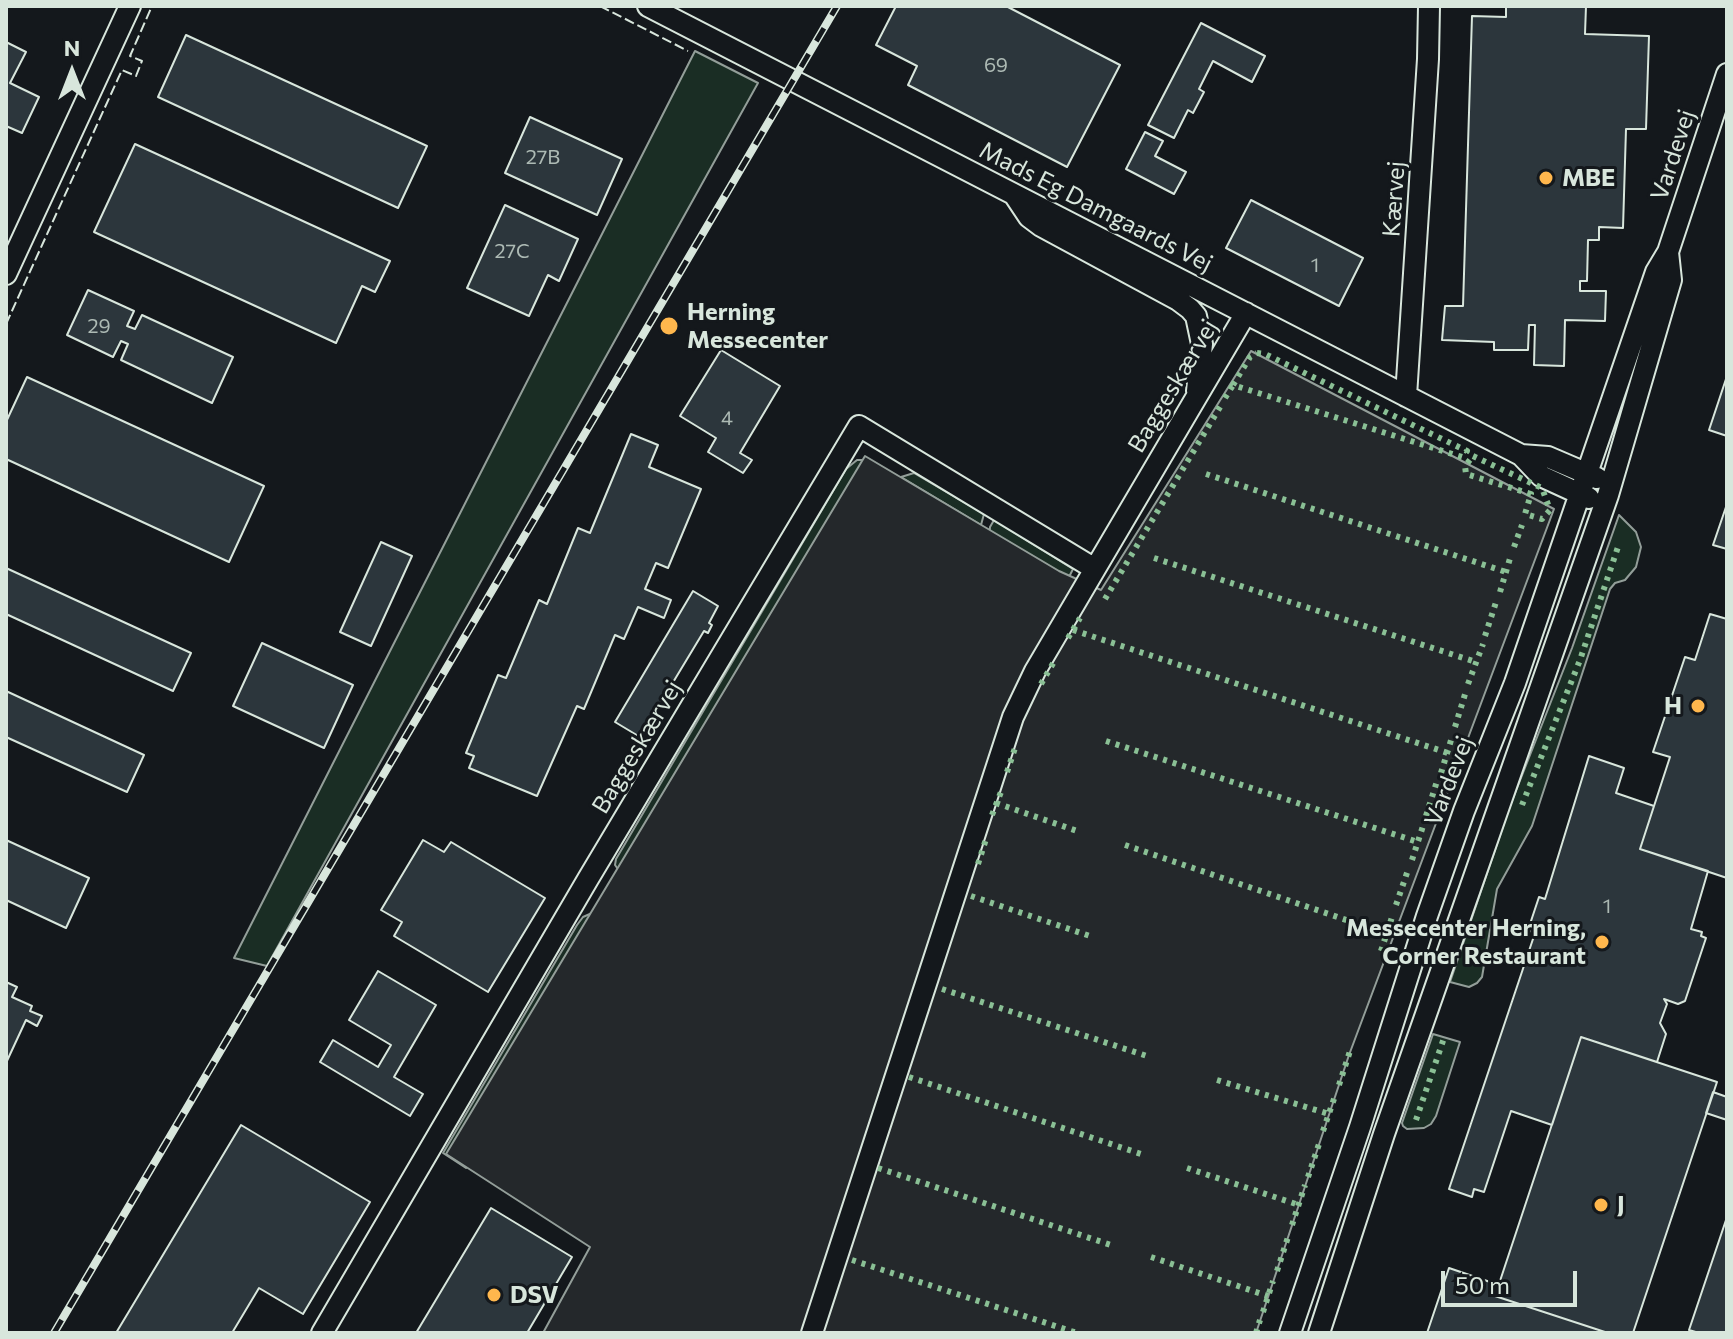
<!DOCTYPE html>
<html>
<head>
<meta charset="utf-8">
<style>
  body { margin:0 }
  #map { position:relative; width:1733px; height:1339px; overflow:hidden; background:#14181c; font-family:Commissioner,sans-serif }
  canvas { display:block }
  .frame { position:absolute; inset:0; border:8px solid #d8e6dc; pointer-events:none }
  .north { position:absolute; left:32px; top:32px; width:80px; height:80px; -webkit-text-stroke:6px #14181c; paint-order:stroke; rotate:0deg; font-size:22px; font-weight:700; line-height:32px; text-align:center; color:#d8e6dc }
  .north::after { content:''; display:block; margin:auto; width:28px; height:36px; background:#d8e6dc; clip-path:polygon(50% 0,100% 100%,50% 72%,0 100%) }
  .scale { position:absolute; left:1441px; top:1271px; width:136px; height:36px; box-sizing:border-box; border:4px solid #d8e6dc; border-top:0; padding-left:10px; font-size:24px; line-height:28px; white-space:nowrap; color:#d8e6dc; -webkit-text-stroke:6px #14181c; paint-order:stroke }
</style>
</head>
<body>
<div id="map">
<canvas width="1733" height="1339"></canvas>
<div class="frame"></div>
<div class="north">N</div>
<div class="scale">50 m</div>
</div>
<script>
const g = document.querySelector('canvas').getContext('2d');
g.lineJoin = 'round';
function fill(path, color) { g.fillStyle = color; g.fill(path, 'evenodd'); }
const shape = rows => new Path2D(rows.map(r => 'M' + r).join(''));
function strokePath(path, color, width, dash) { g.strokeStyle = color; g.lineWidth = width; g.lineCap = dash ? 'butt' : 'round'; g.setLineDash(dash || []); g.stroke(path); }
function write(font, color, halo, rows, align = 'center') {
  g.font = font + ' Commissioner,sans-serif'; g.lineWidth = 6; g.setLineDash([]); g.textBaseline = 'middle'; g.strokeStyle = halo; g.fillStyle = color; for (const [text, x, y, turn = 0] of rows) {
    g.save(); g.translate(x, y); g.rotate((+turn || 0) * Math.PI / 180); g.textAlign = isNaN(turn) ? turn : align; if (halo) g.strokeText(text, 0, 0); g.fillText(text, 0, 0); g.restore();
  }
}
const green = shape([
  [695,51,758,83,267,966,234,958,695,51],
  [857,460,866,460,620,872,615,865,616,859,846,469,857,460],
  [914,473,984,514,981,525,901,477,914,473],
  [1619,515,1636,532,1641,547,1636,567,1625,580,1615,583,1610,589,1532,826,1497,889,1482,977,1477,983,1469,987,1450,982,1510,806,1572,648,1619,515],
  [994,520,1073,569,1065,585,987,574,990,527,994,520],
  [592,913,600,928,466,1168,443,1153,577,925,583,917,592,913],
  [1433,1034,1460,1042,1436,1116,1431,1124,1424,1128,1407,1129,1403,1126,1402,1123,1433,1034]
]);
fill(green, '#1a2d24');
strokePath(green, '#939e99', 2);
const parking = shape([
  [1251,351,1554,509,1349,1055,1256,1333,543,1333,590,1247,446,1154,865,456,1059,571,1101,590,1251,351]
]);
fill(parking, '#24282b');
strokePath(parking, '#939e99', 2);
const building = shape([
  [896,6,1006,6,1120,65,1067,167,908,85,917,66,876,45,896,6],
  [1506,6,1586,6,1585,34,1649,36,1646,129,1626,129,1623,228,1599,227,1599,240,1588,240,1587,281,1580,281,1580,291,1606,291,1605,321,1565,320,1564,366,1534,365,1535,325,1529,325,1528,350,1494,350,1494,342,1442,340,1445,306,1463,306,1472,16,1506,17,1506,6],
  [1201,23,1265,56,1252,82,1213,61,1199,89,1204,92,1193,113,1188,110,1174,138,1148,125,1201,23],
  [186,35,427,146,398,208,158,97,186,35],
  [6,42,26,52,10,83,39,97,22,133,6,126,6,42],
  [530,117,622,159,597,215,505,173,530,117],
  [1145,132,1163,141,1155,156,1186,172,1174,194,1126,169,1145,132],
  [135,144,390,261,375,292,362,286,336,343,94,232,135,144],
  [1251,200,1363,258,1339,306,1226,248,1251,200],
  [505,205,578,239,559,281,548,275,529,316,467,288,505,205],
  [88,290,134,311,127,326,135,329,142,315,233,357,212,403,121,360,128,344,121,341,113,357,67,335,88,290],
  [721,350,780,386,740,453,752,460,743,473,708,452,716,438,680,416,721,350],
  [1727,376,1727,436,1709,430,1727,376],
  [27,377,264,486,229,562,6,459,6,422,27,377],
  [631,434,658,445,649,467,701,489,668,568,656,563,645,589,671,600,664,618,638,607,624,639,615,635,584,709,577,706,537,796,469,768,474,756,466,753,498,675,506,678,539,600,547,604,578,528,590,533,631,434],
  [1727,504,1727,549,1713,545,1727,504],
  [381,542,412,556,371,646,340,632,381,542],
  [6,568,191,653,173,691,6,614,6,568],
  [693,591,718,606,709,623,712,625,708,633,704,631,640,737,615,722,693,591],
  [1710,614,1727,619,1727,878,1640,849,1670,757,1653,752,1685,657,1695,660,1710,614],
  [262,643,353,685,324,748,233,706,262,643],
  [6,691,144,755,127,792,6,737,6,691],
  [1589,756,1624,768,1616,793,1654,806,1640,849,1708,871,1691,929,1702,932,1701,936,1706,938,1685,1001,1678,1004,1664,999,1667,1004,1660,1023,1666,1034,1657,1062,1581,1037,1552,1125,1511,1111,1484,1192,1474,1189,1472,1197,1449,1189,1535,933,1528,930,1539,897,1545,899,1589,756],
  [6,840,89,878,66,928,6,900,6,840],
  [423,840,444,852,451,842,545,898,488,992,394,936,402,922,381,910,423,840],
  [378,971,436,1005,394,1077,423,1094,410,1116,320,1062,333,1040,378,1067,391,1045,349,1020,378,971],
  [6,982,17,987,12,997,32,1006,30,1011,42,1016,37,1026,26,1020,6,1063,6,982],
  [1581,1037,1717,1082,1633,1333,1608,1333,1495,1296,1581,1037],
  [1713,1092,1727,1097,1727,1120,1706,1113,1713,1092],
  [241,1125,370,1202,303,1314,259,1288,232,1333,116,1333,241,1125],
  [491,1208,572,1257,527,1333,416,1333,491,1208],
  [1727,1217,1727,1333,1699,1333,1689,1330,1727,1217],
  [1449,1268,1499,1285,1495,1296,1608,1333,1427,1333,1449,1268]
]);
fill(building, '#2c363c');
strokePath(building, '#d8e6dc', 2);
const minor = shape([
  [648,6,1521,455,1541,476,1589,498],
  [1015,196,1029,217,1041,226,1178,300,1190,309,1196,316,1202,344,1197,391],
  [6,274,130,6],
  [1406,396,1428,59,1429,6],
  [1521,455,1548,457,1597,478],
  [322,1333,588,879,859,426,1095,569,1246,313],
  [812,1333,1013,717,1035,671,1095,569],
  [1290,1333,1360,1127,1427,916,1464,811,1515,683,1656,272,1668,252,1727,74],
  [1319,1333,1384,1134,1608,495,1671,280,1668,252]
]);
strokePath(minor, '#d8e6dc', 24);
strokePath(minor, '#14181c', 20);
const rail = shape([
  [54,1333,837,6]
]);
strokePath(rail, '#d8e6dc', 8);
strokePath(rail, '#14181c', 5, [15]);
strokePath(shape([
  [1257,353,1265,354,1467,451,1462,457,1233,385,1250,357,1257,353],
  [1225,398,1233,385],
  [1473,456,1542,488,1550,510,1542,519,1525,514,1531,494,1466,474,1465,466,1473,456],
  [1206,474,1506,572],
  [1514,547,1522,525],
  [1154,558,1476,662],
  [1500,592,1511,555],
  [1105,599,1223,402],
  [1073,630,1448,753],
  [1485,636,1497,599],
  [1068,638,1080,618],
  [1041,684,1055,660],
  [1468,684,1483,644],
  [1455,727,1466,691],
  [1106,741,1418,842],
  [1007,772,1016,745],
  [1441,773,1452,737],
  [996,803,1077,831],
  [1522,805,1580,660,1619,544],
  [992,815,1001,792],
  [1426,816,1437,781],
  [1125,845,1370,928],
  [1412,860,1423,826],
  [978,864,987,836],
  [971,896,1093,937],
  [1396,905,1408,870],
  [1381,951,1393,914],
  [942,989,1150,1057],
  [909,1077,1141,1154],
  [1217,1080,1329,1114],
  [1339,1085,1350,1051],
  [1416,1120,1445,1035],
  [1323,1131,1335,1096],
  [878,1168,1111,1245],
  [1187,1168,1299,1205],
  [1308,1177,1320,1141],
  [1292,1225,1305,1185],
  [1151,1257,1268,1296],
  [852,1260,1077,1333],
  [1277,1271,1289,1234],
  [1263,1312,1273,1281],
  [1256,1333,1260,1320]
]), '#8ac095', 6, [4, 6]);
strokePath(shape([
  [600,6,688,51],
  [6,324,122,70,136,76,142,61,130,56,152,6]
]), '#d8e6dc', 2, [10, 4]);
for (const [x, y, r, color] of [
  [1546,178,8,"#ffb74d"],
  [669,326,10,"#ffb74d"],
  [1698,706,8,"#ffb74d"],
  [1602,942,8,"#ffb74d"],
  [1601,1205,8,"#ffb74d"],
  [494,1295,8,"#ffb74d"]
]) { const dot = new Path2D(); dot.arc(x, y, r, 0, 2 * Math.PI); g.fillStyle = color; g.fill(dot); strokePath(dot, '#14181c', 3); }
write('20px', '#adbab4', null, [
  ["69",996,65],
  ["27B",543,157],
  ["27C",512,251],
  ["1",1315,265],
  ["29",99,326],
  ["4",727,418],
  ["1",1607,906]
]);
write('24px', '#d8e6dc', '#14181c', [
  ["Vardevej",1673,155,-72],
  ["Kærvej",1394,199,-86],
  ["Mads Eg Damgaards Vej",1096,207,27],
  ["Baggeskærvej",1173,386,-59],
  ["Baggeskærvej",637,747,-59],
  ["Vardevej",1449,781,-69]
]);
write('bold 24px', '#d8e6dc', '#14181c', [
  ["MBE",1562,178],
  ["Herning",687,312],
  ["Messecenter",687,340],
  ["H",1682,706,"right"],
  ["Messecenter Herning,",1586,928,"right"],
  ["Corner Restaurant",1586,956,"right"],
  ["J",1617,1205],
  ["DSV",510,1295]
], 'left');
</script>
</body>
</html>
